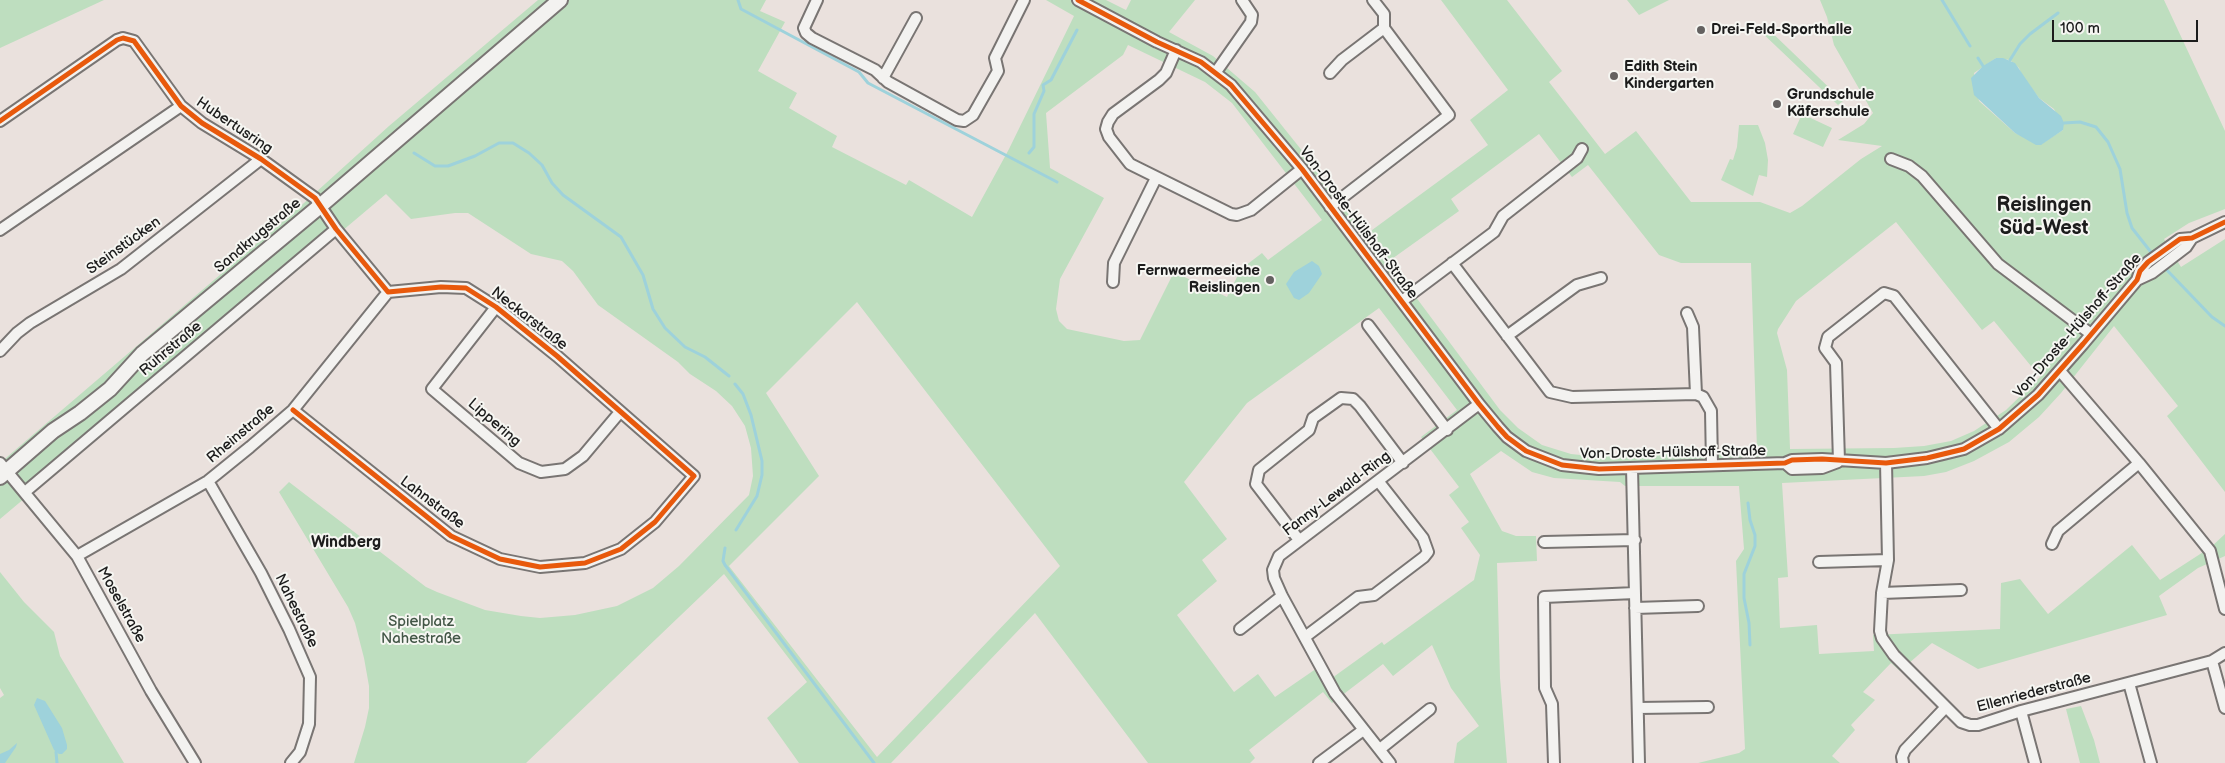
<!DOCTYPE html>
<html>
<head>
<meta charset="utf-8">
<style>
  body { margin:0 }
  #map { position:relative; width:2225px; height:763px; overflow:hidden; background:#eae1dd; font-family:"Balsamiq Sans",sans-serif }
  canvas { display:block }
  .scale { position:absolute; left:2052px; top:20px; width:146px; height:22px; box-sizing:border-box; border:2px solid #1c1c1c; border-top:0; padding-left:6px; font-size:15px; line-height:18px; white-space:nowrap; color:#1c1c1c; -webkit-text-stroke:4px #f6f6f2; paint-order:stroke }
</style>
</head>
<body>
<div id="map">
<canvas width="2225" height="763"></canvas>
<div class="scale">100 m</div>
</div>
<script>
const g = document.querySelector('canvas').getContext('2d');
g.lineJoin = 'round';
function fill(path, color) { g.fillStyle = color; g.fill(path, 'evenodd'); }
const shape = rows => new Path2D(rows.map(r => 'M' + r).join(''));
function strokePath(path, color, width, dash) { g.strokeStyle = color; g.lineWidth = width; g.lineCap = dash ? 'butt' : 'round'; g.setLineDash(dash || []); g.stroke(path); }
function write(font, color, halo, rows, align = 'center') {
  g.font = font + ' "Balsamiq Sans",sans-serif'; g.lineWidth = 4; g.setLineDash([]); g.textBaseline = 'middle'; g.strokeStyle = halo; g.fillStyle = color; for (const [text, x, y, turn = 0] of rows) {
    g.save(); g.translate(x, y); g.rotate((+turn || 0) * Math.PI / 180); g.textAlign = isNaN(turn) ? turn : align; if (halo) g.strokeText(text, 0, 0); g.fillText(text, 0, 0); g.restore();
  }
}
fill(shape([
  [0,0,104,0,0,48],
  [538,0,766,0,760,11,785,22,758,71,797,93,789,108,837,136,832,147,906,185,909,180,972,217,1009,149,1074,16,1046,0,1106,0,1126,10,1131,0,1195,0,1169,32,1213,56,1255,92,1368,233,1488,145,1470,120,1508,90,1441,0,1507,0,1562,71,1549,82,1605,154,1636,131,1691,202,1760,202,1790,213,1802,206,1861,159,1882,146,1838,140,1864,124,1873,113,1834,45,1827,17,1820,0,2164,0,2225,131,2225,209,2189,223,2164,239,2181,267,2225,239,2225,492,2167,416,2178,406,2114,326,2061,393,2039,417,2009,442,1974,461,1946,472,1924,476,1782,483,1788,577,1778,578,1780,628,1817,625,1819,654,1874,651,1873,635,2000,629,2001,583,2020,579,2048,614,2132,545,2160,580,2211,547,2225,534,2225,556,2198,568,2159,596,2167,615,1978,669,1932,643,1900,671,1891,663,1863,692,1875,700,1851,725,1855,730,1832,756,1840,763,1698,763,1739,753,1745,749,1736,561,1744,549,1739,486,1625,486,1620,482,1554,478,1532,472,1501,451,1470,474,1502,531,1516,536,1536,536,1537,561,1497,563,1500,678,1507,763,1454,763,1457,743,1479,726,1451,688,1432,645,1393,676,1383,664,1332,703,1323,692,1249,750,1255,758,1250,763,1148,763,1035,613,891,763,799,763,767,718,807,682,724,574,526,763,354,763,365,727,369,708,369,686,364,658,355,623,348,607,279,492,289,482,426,587,437,592,485,610,521,616,540,618,575,615,617,606,653,588,679,566,749,495,753,476,751,448,745,426,732,406,716,391,690,374,678,362,598,305,573,271,562,261,531,254,468,213,455,213,411,219,386,194,0,519,0,463,304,203,389,126],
  [1128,45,1205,82,1232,103,1322,220,1268,260,1262,253,1241,269,1227,297,1174,272,1140,340,1124,341,1067,329,1059,321,1056,309,1060,279,1104,198,1050,168,1046,113,1123,55],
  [1996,58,2010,60,2019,68,2022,76,2039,98,2054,109,2063,130,2041,144,2015,133,1979,101,1974,73],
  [1539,134,1572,177,1588,165,1659,255,1681,263,1751,263,1757,450,1703,453,1590,456,1571,454,1542,445,1518,428,1500,410,1389,261,1459,211,1451,199],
  [1896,222,1982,330,1994,321,2040,377,2006,410,1974,431,1951,441,1924,446,1894,448,1790,449,1787,370,1777,333,1778,329,1796,301],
  [857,302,1060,566,877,757,729,566,819,476,766,393],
  [1379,308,1457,410,1421,437,1459,487,1449,495,1469,522,1461,528,1480,555,1474,580,1384,645,1382,642,1332,678,1323,664,1275,697,1258,674,1234,692,1177,615,1217,581,1202,560,1227,539,1184,482,1247,403],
  [1627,0,1669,0,1639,15],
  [1763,24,1843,101,1838,105,1758,29],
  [1802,114,1832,128,1823,147,1793,134],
  [1739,125,1758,125,1765,143,1768,160,1767,177,1759,175,1753,196,1721,180,1730,159,1733,160,1737,147],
  [0,572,24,602,54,632,60,656,124,763,0,763,0,698,4,695,0,688],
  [2081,706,2094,740,2100,763,2080,763,2066,709]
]), '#bedebf');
fill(shape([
  [1996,58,2003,58,2015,63,2039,98,2061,116,2064,123,2063,130,2041,145,2036,145,2015,133,1974,95,1971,78,1983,66],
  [1312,261,1319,266,1322,274,1309,293,1299,300,1294,298,1286,284,1294,272],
  [37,698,45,701,62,728,67,745,67,749,62,754,59,754,54,750,34,705],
  [17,743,16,747,5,763,0,763,0,754,9,750]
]), '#9ed2db');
strokePath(shape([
  [738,0,741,9,859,72,868,83,1057,182],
  [1942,0,1970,46],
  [1978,58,1983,66],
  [2010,60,2020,44,2030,34,2058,13],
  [2064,123,2080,122,2096,127,2108,142,2120,169,2127,213,2132,228,2154,256],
  [414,153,435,166,448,166,475,156,499,143,513,143,529,153,542,165,552,183,563,195,621,237,643,275,653,309,665,328,685,347,705,357,729,376],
  [1029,153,1034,147,1034,114,1044,91,1043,85,1051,80,1077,30],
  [2163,266,2212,317,2225,326],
  [735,384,743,394,751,415,762,461,762,475,757,496,736,530],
  [1748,503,1750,520,1755,535,1755,546,1744,574,1744,598,1749,623,1750,645],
  [725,548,723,561,725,565,874,763],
  [56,752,57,763]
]), '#9ed2db', 3);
const street = shape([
  [817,0,804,28,806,33,812,38,875,70,888,82,957,120,964,121,973,115,998,71,995,58,1024,0],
  [1078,0,1157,42,1201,62,1231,85,1302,169,1479,404,1498,427,1507,437,1526,451,1562,465,1599,469,1785,463,1792,460,1822,459,1886,463,1927,458,1964,449,1999,429,2038,395,2083,344,2137,280,2140,271,2148,262,2180,239,2192,238,2225,222],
  [1176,50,1166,73,1159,80,1113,114,1108,122,1106,129,1109,137,1130,164,1231,214,1237,215,1251,210,1302,169],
  [1216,72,1251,22,1252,15,1242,0],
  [1330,73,1342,60,1384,28],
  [883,78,916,18],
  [0,121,117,40,123,38,134,41,181,106,202,123,261,159,315,198,336,229,388,292,441,287,466,288,496,307,557,356,694,476,655,522,621,549,585,563,540,567,500,559,451,536,293,410],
  [1891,159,1909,166,1922,176,1998,264,2091,334],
  [1330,207,1449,115,1384,28,1384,14,1373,0],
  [0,230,181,106],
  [1452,263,1550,392,1572,397,1696,394,1703,397,1711,411,1712,465],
  [2137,280,2152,273,2186,247,2192,238],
  [1113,282,1114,263,1156,178],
  [1402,301,1494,232,1503,216,1577,158,1582,149],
  [496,307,432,389,519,463,541,472,565,469,583,456,620,412],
  [1687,313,1693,327,1696,394],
  [1368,325,1447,430],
  [1507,336,1577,285,1601,278],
  [0,351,17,333,30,323,121,269,261,159],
  [2060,371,2139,463,2210,551,2225,609],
  [1839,461,1836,363,1825,348,1828,337,1884,293,1894,296,1999,429],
  [0,463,77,556,151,691,195,763],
  [1785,463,1792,469,1822,468,1838,462],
  [1886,463,1888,560,1882,593,1880,631,1882,638,1894,655,1961,722,1970,725,1978,725,2021,711,2212,661,2225,653],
  [1632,468,1639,763],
  [208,481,261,573,289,629,310,677,309,724,300,752,291,763],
  [25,492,336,229],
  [1299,540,1256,484,1259,470,1309,430,1313,418,1341,398,1353,399,1360,406,1403,463],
  [1544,542,1635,540],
  [2052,544,2058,531,2139,463],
  [77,556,208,481,250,447,293,410,388,292],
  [1819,562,1888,560],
  [1882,593,1961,590],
  [1635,608,1698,606],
  [1240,629,1282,596],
  [1305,637,1358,597,1374,595,1424,557,1428,552,1423,538,1379,482],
  [2212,661,2225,708],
  [2129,683,2151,763],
  [1638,708,1708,707],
  [2021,711,2035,763],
  [1380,749,1430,709],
  [1319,763,1362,731],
  [1390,763,1335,693,1282,596,1274,578,1273,570,1279,556,1479,404],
  [1554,763,1552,704,1545,688,1544,597,1635,593],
  [1903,763,1902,757,1905,750,1945,708]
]);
const secondary = shape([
  [0,477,53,431,80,413,110,389,142,354,320,206,560,0]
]);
strokePath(street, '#797573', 14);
strokePath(secondary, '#797573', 18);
strokePath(street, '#f3f2f0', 10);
strokePath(secondary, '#f3f2f0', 14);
strokePath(shape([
  [1078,0,1157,42,1201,62,1231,85,1302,169,1479,404,1498,427,1507,437,1526,451,1562,465,1599,469,1785,463,1792,460,1822,459,1886,463,1927,458,1964,449,1999,429,2038,395,2083,344,2137,280,2140,271,2148,262,2180,239,2192,238,2225,222],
  [0,121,117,40,123,38,134,41,181,106,202,123,261,159,315,198,336,229,388,292,441,287,466,288,496,307,557,356,694,476,655,522,621,549,585,563,540,567,500,559,451,536,293,410]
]), '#e8590c', 5);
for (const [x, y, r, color] of [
  [1701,30,5,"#646160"],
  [1614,76,5,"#646160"],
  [1777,104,5,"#646160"],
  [1270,280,5,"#646160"]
]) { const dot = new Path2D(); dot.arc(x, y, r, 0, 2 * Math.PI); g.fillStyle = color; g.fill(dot); strokePath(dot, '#f6f6f2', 2); }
write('bold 15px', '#1c1c1c', '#f6f6f2', [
  ["Drei-Feld-Sporthalle",1711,30],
  ["Edith Stein",1624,67],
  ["Kindergarten",1624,84],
  ["Grundschule",1787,95],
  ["Käferschule",1787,112],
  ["Fernwaermeeiche",1260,271,"right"],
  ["Reislingen",1260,288,"right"]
], 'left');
write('15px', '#1c1c1c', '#f6f6f2', [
  ["Hubertusring",234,126,34],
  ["Von-Droste-Hülshoff-Straße",1358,223,53],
  ["Sandkrugstraße",258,236,-40],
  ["Steinstücken",124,246,-36],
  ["Neckarstraße",529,319,38],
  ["Von-Droste-Hülshoff-Straße",2078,326,-49],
  ["Ruhrstraße",171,349,-40],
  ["Lippering",494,423,41],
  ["Rheinstraße",241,434,-40],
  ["Von-Droste-Hülshoff-Straße",1673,453,-1],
  ["Fanny-Lewald-Ring",1337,494,-37],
  ["Lahnstraße",432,503,37],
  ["Moselstraße",121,605,61],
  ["Nahestraße",296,611,64],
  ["Ellenriederstraße",2034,693,-15]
]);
write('15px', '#425646', '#f6f6f2', [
  ["Spielplatz",421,622],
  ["Nahestraße",421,639]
]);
write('bold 16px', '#1c1c1c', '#f6f6f2', [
  ["Windberg",346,543]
]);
write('bold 20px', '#1c1c1c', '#f6f6f2', [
  ["Reislingen",2044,206],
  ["Süd-West",2044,229]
]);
</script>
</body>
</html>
